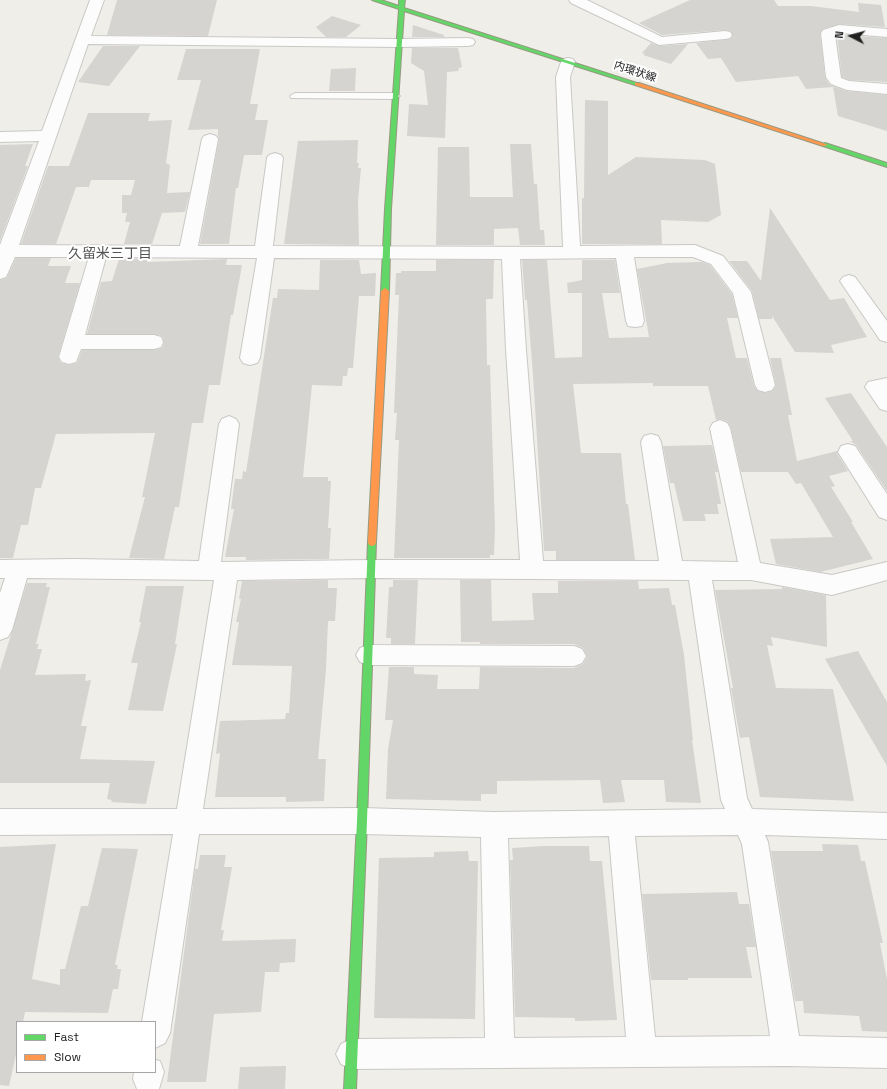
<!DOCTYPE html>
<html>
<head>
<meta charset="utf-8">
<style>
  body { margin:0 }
  #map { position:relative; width:887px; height:1089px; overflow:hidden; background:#efeee9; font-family:"Space Grotesk",sans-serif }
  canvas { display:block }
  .legend { position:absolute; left:16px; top:1021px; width:140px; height:52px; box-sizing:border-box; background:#fff; border:1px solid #a6a6a6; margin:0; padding:5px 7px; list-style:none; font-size:12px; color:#212121 }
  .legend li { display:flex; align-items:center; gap:8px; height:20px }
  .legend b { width:20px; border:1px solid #a6a6a6 }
  .north { position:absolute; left:831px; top:16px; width:40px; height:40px; -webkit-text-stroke:3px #fff; paint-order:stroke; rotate:276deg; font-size:11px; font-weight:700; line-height:16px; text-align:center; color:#212121 }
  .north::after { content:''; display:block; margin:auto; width:14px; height:18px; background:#212121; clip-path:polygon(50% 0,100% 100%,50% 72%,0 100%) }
</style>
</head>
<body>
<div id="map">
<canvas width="887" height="1089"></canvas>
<ul class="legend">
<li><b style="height:5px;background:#63d668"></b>Fast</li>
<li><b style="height:5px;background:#ff974d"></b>Slow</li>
</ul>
<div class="north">N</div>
</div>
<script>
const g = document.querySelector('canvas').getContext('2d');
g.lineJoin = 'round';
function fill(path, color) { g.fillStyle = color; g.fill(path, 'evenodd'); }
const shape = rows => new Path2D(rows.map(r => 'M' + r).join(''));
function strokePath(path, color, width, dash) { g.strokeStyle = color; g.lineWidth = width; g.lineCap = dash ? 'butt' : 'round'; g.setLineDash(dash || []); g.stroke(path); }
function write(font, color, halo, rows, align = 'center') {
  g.font = font + ' "Space Grotesk","Noto Sans JP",sans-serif'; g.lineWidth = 4; g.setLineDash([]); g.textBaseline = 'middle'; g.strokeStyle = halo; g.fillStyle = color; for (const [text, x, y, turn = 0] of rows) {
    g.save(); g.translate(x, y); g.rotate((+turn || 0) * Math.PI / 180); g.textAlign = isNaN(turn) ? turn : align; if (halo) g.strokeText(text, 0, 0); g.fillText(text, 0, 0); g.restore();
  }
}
fill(shape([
  [117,0,217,0,208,36,107,35],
  [690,0,774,0,778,6,811,6,859,12,858,3,881,5,885,27,839,24,823,29,820,33,825,77,827,81,830,85,846,91,887,95,887,131,838,116,833,87,806,89,798,76,736,82,721,58,708,59,696,43,730,39,733,36,730,31,725,30,662,35,639,23],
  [332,16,361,25,346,37,326,37,316,27],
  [413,25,444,35,444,37,412,37],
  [840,35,887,38,887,82,849,80,842,77,837,36],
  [651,43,659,46,688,44,671,64,643,55,645,54,642,53],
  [103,46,140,46,109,86,78,82],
  [412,48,458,48,462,67,459,68,458,71,447,72,445,138,407,136,409,104,428,105,424,71,411,63],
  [186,49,260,49,250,104,258,104,255,120,268,120,262,155,244,155,238,188,236,188,229,244,200,244,219,139,218,136,218,129,188,130,201,80,177,80],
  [356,68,355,91,329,91,331,69],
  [585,100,608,101,608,175,636,157,705,160,715,164,721,215,708,222,661,220,662,244,582,244,582,198,584,198],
  [88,113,150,113,148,121,172,120,166,163,170,165,167,193,190,192,185,212,162,213,152,244,124,244,130,222,125,222,127,213,122,213,122,195,131,195,135,180,91,180,89,187,76,187,56,244,21,244,48,166,69,166],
  [358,140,357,163,359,163,358,168,361,168,358,201,359,245,284,244,298,141],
  [33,144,25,166,28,166,0,241,0,145],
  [510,144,531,144,534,184,537,184,540,230,544,230,545,245,520,245,518,228,494,229,494,245,436,245,438,147,469,147,470,197,513,197],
  [770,208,830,300,844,298,867,337,831,345,834,353,795,352,772,316,772,319,759,319,752,291,729,261,747,261,761,281],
  [16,258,51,258,48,266,71,266,65,283,80,283,58,357,61,363,69,365,77,363,82,350,154,350,162,348,164,343,162,336,154,334,87,334,101,282,112,281,119,259,148,259,147,262,227,259,226,265,242,265,233,315,231,315,220,385,209,385,203,423,192,423,179,507,175,507,164,559,129,558,145,497,142,497,155,433,56,434,41,488,35,488,28,525,21,525,13,558,0,558,0,280,7,278],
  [320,260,359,260,361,274,376,273,375,296,359,296,353,368,348,368,347,376,343,376,342,386,312,385,303,477,328,477,328,481,331,481,328,528,331,528,329,559,246,560,246,557,225,557,234,509,231,509,235,479,242,479,243,471,246,472,273,298,277,298,278,289,319,290],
  [436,260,494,260,493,299,486,299,487,365,490,365,495,528,494,555,490,555,490,558,394,558,399,440,395,440,397,413,394,413,399,295,395,295,396,273,401,273,401,271,436,271],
  [522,260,547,260,555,358,582,357,582,293,568,293,567,283,582,280,582,260,615,260,620,293,602,293,609,338,649,337,637,269,667,263,702,262,710,265,732,294,738,318,727,318,736,358,747,358,754,386,758,391,765,393,772,391,776,386,770,358,781,358,792,415,788,415,797,461,837,451,837,453,848,471,829,476,835,486,831,487,853,522,851,522,873,559,820,572,776,564,770,539,833,537,801,483,796,484,788,472,741,472,731,428,728,422,721,419,716,420,708,386,653,386,653,383,573,384,581,453,621,453,626,504,628,504,635,560,556,560,556,551,544,551,533,375,527,300,525,300],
  [851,393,887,447,887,491,856,445,850,441,853,441,825,398],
  [712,445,718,472,715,472,721,504,717,504,719,514,704,514,706,521,683,521,674,483,670,483,663,446],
  [328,580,328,588,337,588,335,621,328,621,326,669,318,759,326,759,324,801,286,802,286,797,215,797,220,753,216,754,220,721,285,719,286,713,289,713,292,666,232,665,239,622,236,622,241,599,239,599,242,581],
  [393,580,418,580,415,644,391,644,391,638,386,638,389,587,393,587],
  [460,580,491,580,492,621,534,620,532,593,558,593,558,581,638,581,639,589,669,588,672,605,675,605,684,655,693,740,692,740,701,803,666,802,664,780,621,780,625,802,603,803,600,780,497,781,497,794,481,794,481,801,386,799,388,749,393,720,385,720,389,667,414,667,414,674,438,675,437,689,479,689,480,667,574,668,583,664,587,657,583,648,574,644,480,644,480,642,461,642],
  [27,583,47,583,46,587,50,587,36,644,39,644,37,649,42,649,35,675,86,674,85,681,91,680,81,726,87,726,80,759,155,761,146,804,111,802,112,800,107,799,110,783,0,783,0,670],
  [146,586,184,586,175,644,177,644,163,711,128,710,138,663,131,663,141,622,139,622],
  [782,587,826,595,827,647,771,637,773,646,767,645,776,688,833,689,854,801,760,797,749,737,740,738,731,688,733,688,715,590,782,589],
  [858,651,887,702,887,766,825,659],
  [56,844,32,979,60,985,60,969,65,969,81,906,88,906,102,848,138,849,115,965,118,965,117,969,121,969,118,989,113,989,108,1013,25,1012,23,1022,17,1022,17,1050,9,1086,0,1085,0,847],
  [822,844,858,845,861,861,865,861,883,943,880,943,887,980,887,1032,862,1031,859,1016,804,1013,803,1001,795,1001,771,851,823,851],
  [545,846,589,846,590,861,602,861,617,1020,575,1021,575,1018,515,1017,510,860,513,860,512,848],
  [468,851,469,861,478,861,475,1019,374,1018,379,858,434,857,434,852],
  [200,855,226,855,224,867,232,867,221,930,224,930,222,941,296,939,295,962,280,963,279,972,265,972,261,1012,214,1014,206,1082,167,1082,195,869,198,869],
  [737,892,739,904,749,904,756,947,746,947,752,978,688,978,688,980,651,980,642,894],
  [286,1066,285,1089,238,1089,240,1067]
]), '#d6d4d0');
const lane = shape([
  [295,93,395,93,400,96,395,99,291,98,290,96,295,93]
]);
const street = shape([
  [90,0,104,0,91,36,399,39,468,38,473,39,475,42,473,45,468,46,399,47,88,44,19,245,180,246,202,139,204,136,210,134,216,136,218,139,198,246,255,246,267,158,269,155,275,153,281,155,283,158,273,246,563,247,556,77,561,62,563,59,568,58,573,59,575,62,570,77,580,246,695,245,723,256,748,288,751,292,775,385,772,390,765,392,758,390,755,385,733,293,711,264,693,257,634,257,644,321,642,326,635,327,628,326,626,321,616,258,520,259,526,350,543,561,659,561,641,442,644,436,651,434,658,436,661,442,682,561,738,562,710,428,713,423,720,420,727,423,730,428,760,563,832,575,887,562,887,580,832,595,751,580,712,580,747,798,752,809,887,813,887,839,765,835,768,842,799,1036,887,1038,887,1068,787,1066,351,1069,341,1064,336,1054,341,1044,351,1039,485,1038,481,837,362,834,199,834,170,1033,165,1043,155,1048,155,1022,142,1022,173,834,0,835,0,809,177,809,214,580,27,578,12,630,8,637,0,640,0,593,5,578,0,578,0,560,74,559,199,561,219,424,222,419,229,416,236,419,239,424,221,562,370,560,520,560,506,350,502,259,274,258,260,358,257,363,250,365,243,363,240,358,257,258,106,257,85,335,154,335,161,337,163,342,161,347,154,349,81,349,76,362,69,364,62,362,59,357,89,257,15,257,6,277,0,279,0,245,39,141,0,142,0,132,42,131,90,0],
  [370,578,689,580,721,800,725,809,494,812,362,808,203,809,237,580,370,578],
  [738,835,742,844,770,1036,655,1037,635,836,738,835],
  [609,836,626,1037,514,1038,508,838,609,836],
  [569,0,587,0,662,37,725,31,730,32,732,35,730,38,725,39,659,45,571,3,569,0],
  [839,25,887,29,887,37,840,33,835,35,841,78,849,81,887,84,887,94,847,90,831,84,828,80,826,77,821,33,823,30,839,25],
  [849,275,855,277,887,321,887,342,880,340,840,281,843,277,849,275],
  [887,378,887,411,880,409,865,387,868,382,887,378],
  [848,444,855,446,887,494,887,520,879,517,838,452,841,446,848,444],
  [368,645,574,646,582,649,586,656,582,663,574,666,368,665,360,662,356,655,360,648,368,645],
  [155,1060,160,1061,164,1072,159,1089,137,1089,133,1079,134,1072,155,1072,155,1060]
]);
const fast = shape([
  [372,0,381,0,399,6,399,0,405,0,404,8,640,84,635,85,404,11,391,209,389,291,385,294,381,291,385,209,399,9,372,0],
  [825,143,887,163,887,167,823,146,822,145,825,143],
  [372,538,375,539,376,542,367,821,356,1089,344,1089,357,821,368,542,369,539,372,538]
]);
const slow = shape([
  [635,83,639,83,828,145,823,146,635,85,635,83],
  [385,288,389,291,376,542,375,545,372,546,369,545,368,542,381,291,385,288]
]);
strokePath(lane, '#c8c8c5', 2);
strokePath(street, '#c8c8c5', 2);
strokePath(fast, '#969a80', 2);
strokePath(slow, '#969a80', 2);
fill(lane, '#fdfcfc');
fill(street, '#fdfcfc');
fill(fast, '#63d668');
fill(slow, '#ff974d');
write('11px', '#212121', '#fff', [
  ["内環状線",635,72,18]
]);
write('14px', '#545454', '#fff', [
  ["久留米三丁目",110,254]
]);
</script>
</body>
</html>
